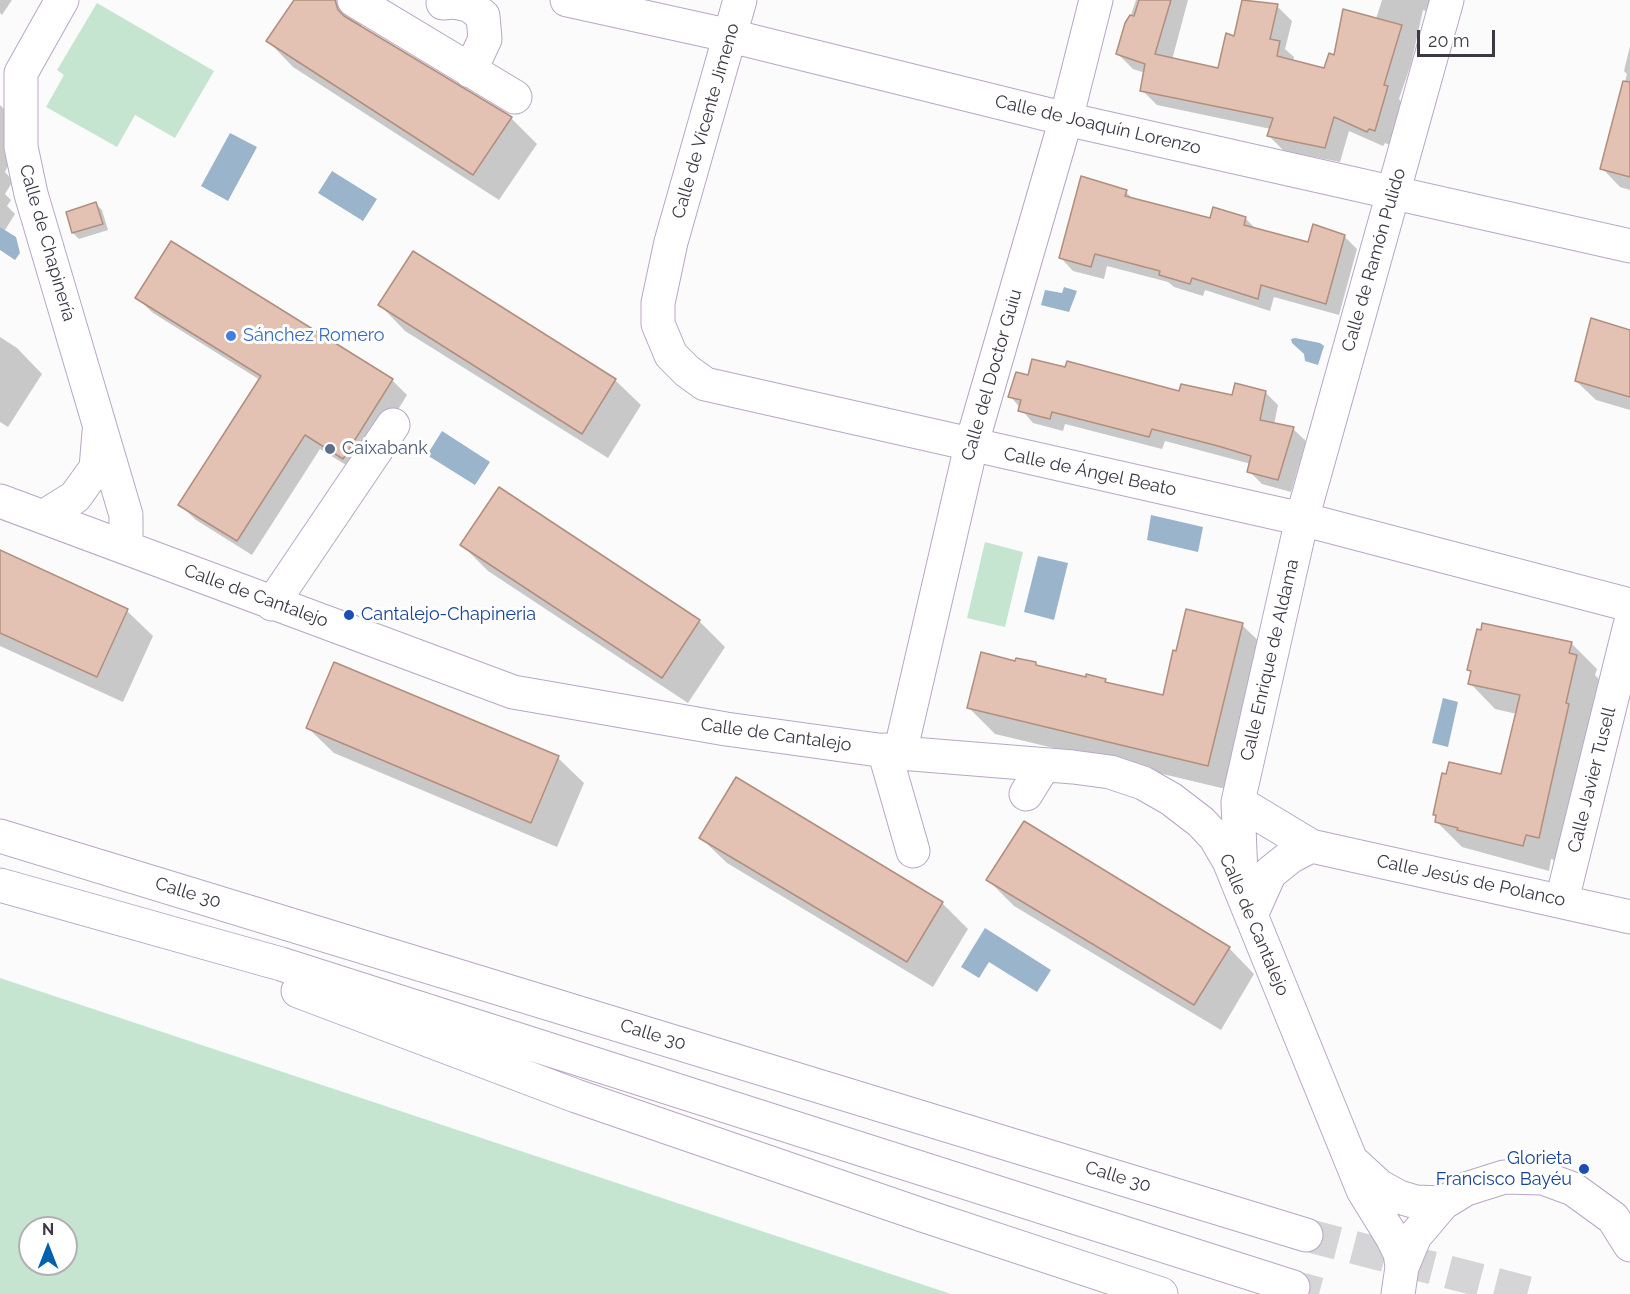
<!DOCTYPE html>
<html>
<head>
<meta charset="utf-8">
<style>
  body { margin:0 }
  #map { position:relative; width:1630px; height:1294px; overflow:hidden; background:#fbfbfb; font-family:Raleway,sans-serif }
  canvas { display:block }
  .north { position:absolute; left:18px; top:1216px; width:60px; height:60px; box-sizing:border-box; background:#fff; border:2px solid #b2afb4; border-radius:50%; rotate:0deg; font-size:16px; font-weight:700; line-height:24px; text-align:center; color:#3e3744 }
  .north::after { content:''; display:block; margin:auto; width:21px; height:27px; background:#0062af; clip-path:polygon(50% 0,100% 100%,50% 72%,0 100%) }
  .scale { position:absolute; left:1417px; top:30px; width:78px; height:27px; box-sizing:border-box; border:3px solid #3e3744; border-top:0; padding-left:8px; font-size:18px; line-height:21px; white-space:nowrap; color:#3e3744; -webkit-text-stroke:4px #fff; paint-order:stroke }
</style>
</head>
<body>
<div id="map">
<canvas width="1630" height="1294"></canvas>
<div class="north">N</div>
<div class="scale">20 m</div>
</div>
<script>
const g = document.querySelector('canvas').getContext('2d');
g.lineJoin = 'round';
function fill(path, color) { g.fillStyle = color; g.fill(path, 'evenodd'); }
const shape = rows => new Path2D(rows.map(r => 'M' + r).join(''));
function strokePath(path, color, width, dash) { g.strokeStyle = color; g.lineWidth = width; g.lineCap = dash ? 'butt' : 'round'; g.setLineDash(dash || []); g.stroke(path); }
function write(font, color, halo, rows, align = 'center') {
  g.font = font + ' Raleway,sans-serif'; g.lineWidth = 6; g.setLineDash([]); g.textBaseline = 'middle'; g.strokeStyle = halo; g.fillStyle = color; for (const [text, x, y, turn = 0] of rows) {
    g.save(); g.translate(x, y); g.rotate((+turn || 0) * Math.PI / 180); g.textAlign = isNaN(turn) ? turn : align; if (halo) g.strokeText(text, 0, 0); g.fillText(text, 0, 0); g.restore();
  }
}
fill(shape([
  [97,3,214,71,175,138,135,115,117,147,46,107,64,75,57,70],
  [985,542,1023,552,1005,627,967,618],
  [0,978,951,1294,0,1294],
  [30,1228,66,1228,66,1264,30,1264]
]), '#c5e5d1');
fill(shape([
  [230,133,257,147,228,201,201,186],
  [332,171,377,199,363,221,318,193],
  [0,227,16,237,20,253,15,260,0,250],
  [1064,287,1077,291,1069,312,1041,305,1045,290,1062,293],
  [1295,338,1320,343,1324,346,1318,365,1305,361,1304,354,1292,343,1291,339],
  [442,431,490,462,475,485,427,455],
  [1151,515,1203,527,1198,552,1147,540],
  [1038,556,1068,563,1054,620,1024,612],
  [1443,698,1458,702,1448,747,1432,743],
  [985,928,1051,970,1037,992,989,962,979,978,961,967]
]), '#9ab4cb');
fill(shape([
  [0,0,12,0,2,15,0,13],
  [296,0,337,0,361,24,362,28,511,118,537,144,499,200,293,67,268,41],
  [1136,0,1188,0,1172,60,1219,70,1235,37,1243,0,1277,6,1292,21,1285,49,1294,57,1293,62,1325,70,1376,19,1382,0,1434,0,1432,9,1427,7,1426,11,1423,10,1411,64,1399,99,1402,103,1390,145,1385,143,1383,146,1349,131,1340,162,1284,151,1269,136,1271,129,1157,105,1142,90,1145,73,1133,69,1118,54],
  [1630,46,1630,190,1620,187,1602,168,1627,74,1624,71],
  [0,105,24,129,6,158,10,161,5,172,13,181,5,194,11,200,7,206,15,214,5,230,0,227],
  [1126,192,1134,200,1211,220,1245,218,1258,231,1309,244,1344,236,1357,249,1339,315,1274,297,1270,311,1205,290,1203,296,1174,287,1168,282,1107,266,1104,279,1073,271,1061,258],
  [96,204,102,210,108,230,79,239,73,233],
  [137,298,392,380,407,395,359,473,320,449,252,555,196,520,180,505,260,380,153,313],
  [380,305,615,380,641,405,608,458,405,331],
  [1630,332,1630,410,1596,400,1576,381],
  [0,337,17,348,42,374,8,427,0,422],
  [1265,392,1278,405,1274,425,1293,429,1306,441,1291,492,1262,484,1249,471,1251,464,1165,441,1162,449,1065,424,1063,431,1033,423,1010,396,1180,393,1233,397],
  [462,545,699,621,725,647,688,703,488,571],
  [0,552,127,611,153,636,123,702,0,646],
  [1242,625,1268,650,1234,791,995,734,969,708,1016,662,1035,664,1039,667,1087,679,1105,680,1109,685,1164,697],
  [1571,643,1597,669,1595,675,1602,682,1564,863,1551,859,1549,871,1462,847,1437,822,1438,817,1434,814,1502,775,1517,714,1495,709,1470,683,1472,673,1469,670],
  [335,664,558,758,584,783,557,847,334,753,308,728],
  [736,779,942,903,968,929,933,987,727,863,701,838],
  [988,880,1229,948,1254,974,1221,1030,1014,906]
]), '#0003');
const building = shape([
  [294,0,335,0,338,10,344,16,512,117,473,175,266,41,294,0],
  [1139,0,1171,0,1155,54,1218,68,1226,33,1234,36,1242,0,1278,4,1270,39,1280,41,1277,56,1324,68,1329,53,1334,55,1343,9,1402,25,1384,85,1388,86,1375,131,1369,129,1367,132,1334,117,1325,148,1267,136,1273,118,1140,91,1145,64,1116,54,1125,23,1130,15,1134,16,1139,0],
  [1623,81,1630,82,1630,177,1600,169,1623,81],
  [1081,176,1127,190,1125,196,1210,218,1213,207,1246,217,1244,225,1308,242,1313,224,1345,235,1326,304,1261,285,1258,299,1192,278,1190,284,1159,275,1160,271,1095,254,1091,267,1059,258,1081,176],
  [96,202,103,224,72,233,66,212,96,202],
  [171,241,393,379,343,459,305,435,237,541,178,505,261,376,135,298,171,241],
  [413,251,616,379,582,434,378,305,413,251],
  [1591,318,1630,330,1630,397,1575,381,1591,318],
  [1032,359,1065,367,1067,361,1179,391,1181,384,1232,395,1235,383,1266,391,1260,420,1294,427,1278,480,1247,472,1251,456,1218,446,1152,429,1149,437,1052,412,1050,419,1018,411,1021,400,1008,397,1016,372,1028,375,1032,359],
  [499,487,700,620,662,678,460,545,499,487],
  [0,550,128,609,97,677,0,633,0,550],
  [1186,609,1243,623,1208,766,967,708,981,652,1015,661,1016,658,1036,662,1036,665,1086,677,1086,674,1106,679,1105,682,1163,695,1173,650,1176,651,1186,609],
  [1482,623,1572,642,1569,653,1577,655,1566,703,1569,704,1539,838,1526,835,1523,846,1457,830,1458,828,1435,822,1436,815,1433,815,1442,773,1446,774,1449,762,1501,774,1520,695,1468,684,1471,671,1467,670,1477,629,1481,630,1482,623],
  [334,662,559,756,531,823,306,728,334,662],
  [736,777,943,902,907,962,699,838,736,777],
  [1024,821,1230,947,1194,1005,986,880,1024,821]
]);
fill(building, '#e4c2b3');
strokePath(building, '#b28e7e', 1.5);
strokePath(shape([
  [1306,1235,1533,1294],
  [1293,1287,1319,1294]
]), '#d5d4d6', 33, [33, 16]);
const minor = shape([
  [62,0,21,73,21,147,31,194,126,515,126,547],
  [354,0,515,97],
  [567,0,731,36,1066,119,1630,246],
  [740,0,671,242,658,303,658,324,671,355,687,371,705,384,1302,519,1630,605],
  [443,3,454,2,469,5,483,16,485,39,470,71],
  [0,501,513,692,726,729,900,753,1073,767,1110,772,1143,783,1171,799,1201,822,1215,837,1229,861,1363,1190,1392,1237,1400,1253,1402,1267],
  [43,517,75,497,96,468,99,432],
  [272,604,393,425],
  [884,750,913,851],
  [900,753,971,446,1066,119,1096,0],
  [1026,794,1044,765],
  [1238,802,1311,846,1630,917],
  [1241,877,1238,802,1302,519,1447,0],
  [1562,900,1630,625],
  [1251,915,1270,873,1290,857,1311,846],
  [1355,1164,1379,1186,1399,1197,1416,1202,1443,1203],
  [1398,1294,1402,1267,1415,1236,1443,1203,1466,1189,1504,1177,1543,1178,1573,1189,1613,1218,1630,1245]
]);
const highway = shape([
  [0,836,1306,1235],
  [0,885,281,964,1293,1287],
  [298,991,576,1096,922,1215,1161,1294]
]);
strokePath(minor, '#b9a6c6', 35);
strokePath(highway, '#b9a6c6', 35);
strokePath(minor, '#fff', 33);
strokePath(highway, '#fff', 33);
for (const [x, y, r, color] of [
  [231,336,6,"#3f7fe0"],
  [330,449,6,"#5c6f8a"],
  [349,615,6,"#1a4fb4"],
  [1584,1169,6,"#1a4fb4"]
]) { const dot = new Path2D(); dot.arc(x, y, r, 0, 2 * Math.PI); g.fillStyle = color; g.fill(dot); strokePath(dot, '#fff', 2); }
write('18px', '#3e3744', '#fff', [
  ["Calle de Vicente Jimeno",706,121,-74],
  ["Calle de Joaquín Lorenzo",1098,125,13],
  ["Calle de Chapinería",47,243,74],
  ["Calle de Ramón Pulido",1374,260,-74],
  ["Calle del Doctor Guiu",992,375,-74],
  ["Calle de Ángel Beato",1090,472,12],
  ["Calle de Cantalejo",256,596,20],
  ["Calle Enrique de Aldama",1270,660,-77],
  ["Calle de Cantalejo",776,735,8],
  ["Calle Javier Tusell",1592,780,-76],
  ["Calle Jesús de Polanco",1471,881,12],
  ["Calle 30",188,893,17],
  ["Calle de Cantalejo",1254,925,67],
  ["Calle 30",653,1035,17],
  ["Calle 30",1118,1177,17]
]);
write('18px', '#366cbe', '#fff', [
  ["Sánchez Romero",243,336]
], 'left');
write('18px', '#4e5e75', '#fff', [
  ["Caixabank",342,449]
], 'left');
write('18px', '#164399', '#fff', [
  ["Cantalejo-Chapineria",361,615],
  ["Glorieta",1572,1159,"right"],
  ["Francisco Bayéu",1572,1180,"right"]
], 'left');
</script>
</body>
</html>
